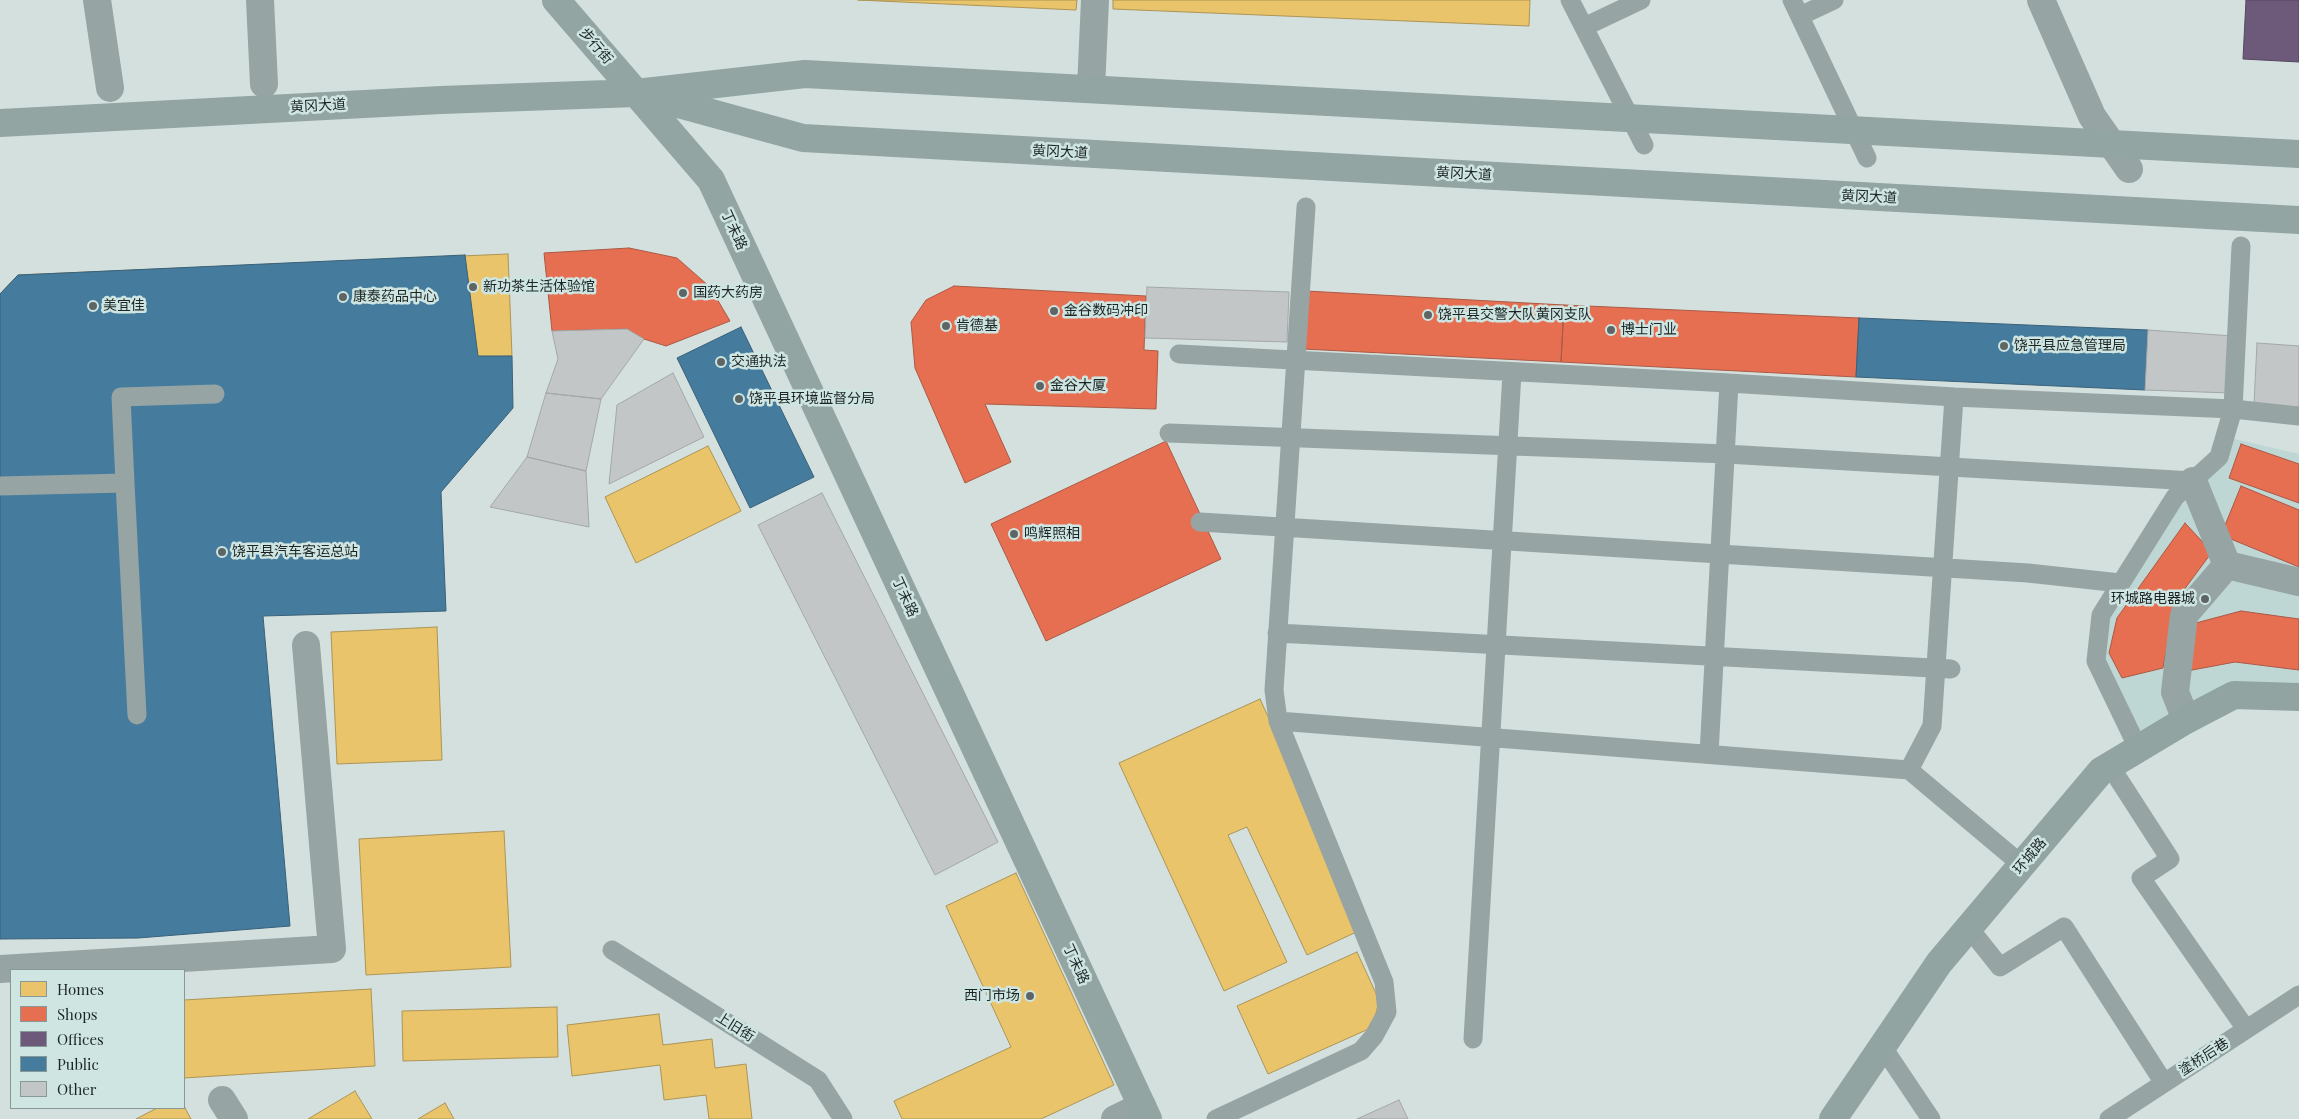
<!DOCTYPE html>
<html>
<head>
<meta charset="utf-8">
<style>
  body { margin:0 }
  #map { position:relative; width:2299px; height:1119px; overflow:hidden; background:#d3e0de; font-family:"Playfair Display",serif }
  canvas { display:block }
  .legend { position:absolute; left:10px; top:969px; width:175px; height:140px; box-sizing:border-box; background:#cee5e2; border:1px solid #879896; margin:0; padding:6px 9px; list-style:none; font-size:15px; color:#1d2524 }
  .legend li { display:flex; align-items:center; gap:10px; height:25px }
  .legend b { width:25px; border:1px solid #879896 }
</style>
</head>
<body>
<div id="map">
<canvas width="2299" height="1119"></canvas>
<ul class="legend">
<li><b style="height:14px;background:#e9c46a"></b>Homes</li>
<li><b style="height:14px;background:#e76f51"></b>Shops</li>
<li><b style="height:14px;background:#6d597a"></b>Offices</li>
<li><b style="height:14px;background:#457b9d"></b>Public</li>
<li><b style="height:14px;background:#c2c6c7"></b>Other</li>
</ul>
</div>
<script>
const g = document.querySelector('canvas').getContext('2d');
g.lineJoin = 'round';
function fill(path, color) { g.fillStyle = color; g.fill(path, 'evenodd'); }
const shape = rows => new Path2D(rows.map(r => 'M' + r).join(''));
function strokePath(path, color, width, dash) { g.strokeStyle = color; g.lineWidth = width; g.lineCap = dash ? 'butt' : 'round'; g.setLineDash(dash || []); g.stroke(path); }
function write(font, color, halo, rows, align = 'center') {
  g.font = font + ' "Playfair Display","Noto Sans SC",serif'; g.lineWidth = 5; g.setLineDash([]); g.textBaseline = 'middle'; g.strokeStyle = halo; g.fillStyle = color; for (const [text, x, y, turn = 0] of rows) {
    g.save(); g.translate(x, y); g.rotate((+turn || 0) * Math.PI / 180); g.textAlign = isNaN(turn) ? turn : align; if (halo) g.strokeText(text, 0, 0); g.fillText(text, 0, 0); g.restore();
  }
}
fill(shape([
  [2226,437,2299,454,2299,697,2234,695,2138,748,2096,661,2101,615]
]), '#bfd7d4');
const homes = shape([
  [858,0,1077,0,1076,10,858,0],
  [1113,0,1530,0,1529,26,1113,9,1113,0],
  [508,254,512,356,75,375,78,455,0,458,0,294,18,275,508,254],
  [708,446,741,511,636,563,605,497,708,446],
  [78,516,105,928,12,934,0,760,0,521,78,516],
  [437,627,442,760,337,764,331,632,437,627],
  [1260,699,1365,928,1307,955,1247,827,1228,835,1287,962,1224,991,1119,763,1260,699],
  [504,831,511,967,366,975,359,839,504,831],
  [1016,873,1114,1085,1041,1119,902,1119,894,1101,1011,1047,946,906,1016,873],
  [1357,952,1379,1000,1373,1027,1268,1074,1237,1006,1357,952],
  [371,989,375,1066,184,1078,184,1000,371,989],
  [557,1007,558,1057,403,1061,402,1011,557,1007],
  [659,1014,663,1045,712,1039,715,1068,746,1064,752,1119,709,1119,706,1095,664,1100,660,1065,572,1076,567,1025,659,1014],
  [355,1091,372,1119,308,1119,355,1091],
  [445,1103,454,1119,418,1119,445,1103],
  [184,1106,191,1119,136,1119,157,1108,184,1108,184,1106]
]);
fill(homes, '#e9c46a');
strokePath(homes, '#ac9455', 1);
const shops = shape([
  [629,248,677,258,710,287,730,321,666,346,644,339,627,329,552,331,544,253,629,248],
  [954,286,1146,296,1144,350,1158,351,1156,409,985,404,1011,462,965,483,915,368,911,322,926,300,954,286],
  [1306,291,1564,305,1561,362,1303,349,1306,291],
  [1564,305,1859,318,1856,377,1561,362,1564,305],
  [1166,441,1221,559,1046,641,991,524,1166,441],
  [2241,444,2299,464,2299,503,2229,478,2241,444],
  [2241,486,2299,510,2299,567,2221,535,2241,486],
  [2185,523,2212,552,2175,602,2163,668,2122,678,2109,653,2117,618,2185,523],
  [2241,611,2299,619,2299,670,2235,662,2187,671,2192,624,2241,611]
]);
fill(shops, '#e76f51');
strokePath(shops, '#aa5944', 1);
const offices = shape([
  [2246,0,2299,0,2299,62,2243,59,2246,0]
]);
fill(offices, '#6d597a');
strokePath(offices, '#554960', 1);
const public = shape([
  [465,255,478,356,512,356,513,408,441,492,446,611,263,616,290,926,138,938,0,939,0,294,18,275,465,255],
  [1859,318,2148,330,2145,390,1856,377,1859,318],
  [741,327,814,477,750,508,677,358,741,327]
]);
fill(public, '#457b9d');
strokePath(public, '#396179', 1);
const building = shape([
  [1147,287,1289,292,1287,342,1145,338,1147,287],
  [627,329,644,339,601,399,546,393,558,359,552,331,627,329],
  [2148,330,2233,336,2230,393,2145,390,2148,330],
  [2257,343,2299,346,2299,407,2254,404,2257,343],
  [673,373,704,437,609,484,617,405,673,373],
  [546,393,601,399,586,471,527,457,546,393],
  [527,457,586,471,589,527,490,507,527,457],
  [822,493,998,842,935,875,758,525,822,493],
  [1399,1100,1408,1119,1357,1119,1399,1100]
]);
fill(building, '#c2c6c7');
strokePath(building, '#a3a7a9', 1);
strokePath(shape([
  [1570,0,1644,145],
  [1792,0,1867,158],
  [1800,16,1834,0],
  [1584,27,1641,0],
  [1179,354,1729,383,1954,397,2233,409,2299,416],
  [1169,433,1726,454,2193,481],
  [125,483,137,715],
  [0,486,125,483,121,397,215,394],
  [1200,522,2028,573,2120,583],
  [1277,633,1951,669],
  [1278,721,1909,770,2022,865],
  [2138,748,2096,661,2101,615,2175,497,2219,457,2233,409,2241,246],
  [1709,754,1729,383],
  [2110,766,2170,859,2141,878,2246,1029],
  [1909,770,1932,726,1954,397],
  [1969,928,2000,967,2064,927,2164,1083],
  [612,950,818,1080,843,1119],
  [1473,1039,1512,373],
  [1882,1046,1931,1119],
  [1216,1119,1361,1051,1374,1036,1387,1012,1384,982,1278,721,1274,690,1306,207],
  [2109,1119,2299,995]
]), '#96a4a3', 19);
strokePath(shape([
  [97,0,110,88],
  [260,0,264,84],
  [2041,0,2092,116,2129,169],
  [1091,89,1095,0],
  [2193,481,2227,565,2299,582],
  [2186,720,2175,692,2184,615,2227,565],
  [0,969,332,949,306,645],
  [222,1100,234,1119],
  [1115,1119,1142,1106]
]), '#96a4a3', 28);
strokePath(shape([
  [1833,1119,1939,963,2101,771,2186,720,2234,695,2299,697]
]), '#91a4a2', 28);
strokePath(shape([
  [556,0,711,180,1148,1119],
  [649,96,803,138,2299,220],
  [0,123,441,100,636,93,805,74,2299,154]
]), '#92a5a3', 28);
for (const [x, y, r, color] of [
  [473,287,5,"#5d6665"],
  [683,293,5,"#5d6665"],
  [343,297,5,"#5d6665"],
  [93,306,5,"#5d6665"],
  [1054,311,5,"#5d6665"],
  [1428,315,5,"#5d6665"],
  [946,326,5,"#5d6665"],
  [1611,330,5,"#5d6665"],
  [2004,346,5,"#5d6665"],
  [721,362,5,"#5d6665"],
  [1040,386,5,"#5d6665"],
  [739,399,5,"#5d6665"],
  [1014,534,5,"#5d6665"],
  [222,552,5,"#5d6665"],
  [2205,599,5,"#5d6665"],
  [1030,996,5,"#5d6665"]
]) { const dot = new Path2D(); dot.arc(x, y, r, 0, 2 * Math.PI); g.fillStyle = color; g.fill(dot); strokePath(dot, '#cee5e2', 2); }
write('14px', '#1d2524', '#cee5e2', [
  ["步行街",596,46,49],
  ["黄冈大道",318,106,-3],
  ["黄冈大道",1060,152,3],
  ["黄冈大道",1464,174,3],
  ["黄冈大道",1869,197,3],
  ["丁未路",734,230,65],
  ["丁未路",905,597,65],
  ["环城路",2030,856,-50],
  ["丁未路",1076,964,65],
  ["上旧街",735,1027,32],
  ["塗桥后巷",2204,1057,-33]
]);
write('14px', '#1d2524', '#cee5e2', [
  ["新功茶生活体验馆",483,287],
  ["国药大药房",693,293],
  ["康泰药品中心",353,297],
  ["美宜佳",103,306],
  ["金谷数码冲印",1064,311],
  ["饶平县交警大队黄冈支队",1438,315],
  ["肯德基",956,326],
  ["博士门业",1621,330],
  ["饶平县应急管理局",2014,346],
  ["交通执法",731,362],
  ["金谷大厦",1050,386],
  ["饶平县环境监督分局",749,399],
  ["鸣辉照相",1024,534],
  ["饶平县汽车客运总站",232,552],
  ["环城路电器城",2195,599,"right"],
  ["西门市场",1020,996,"right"]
], 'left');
</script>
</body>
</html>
